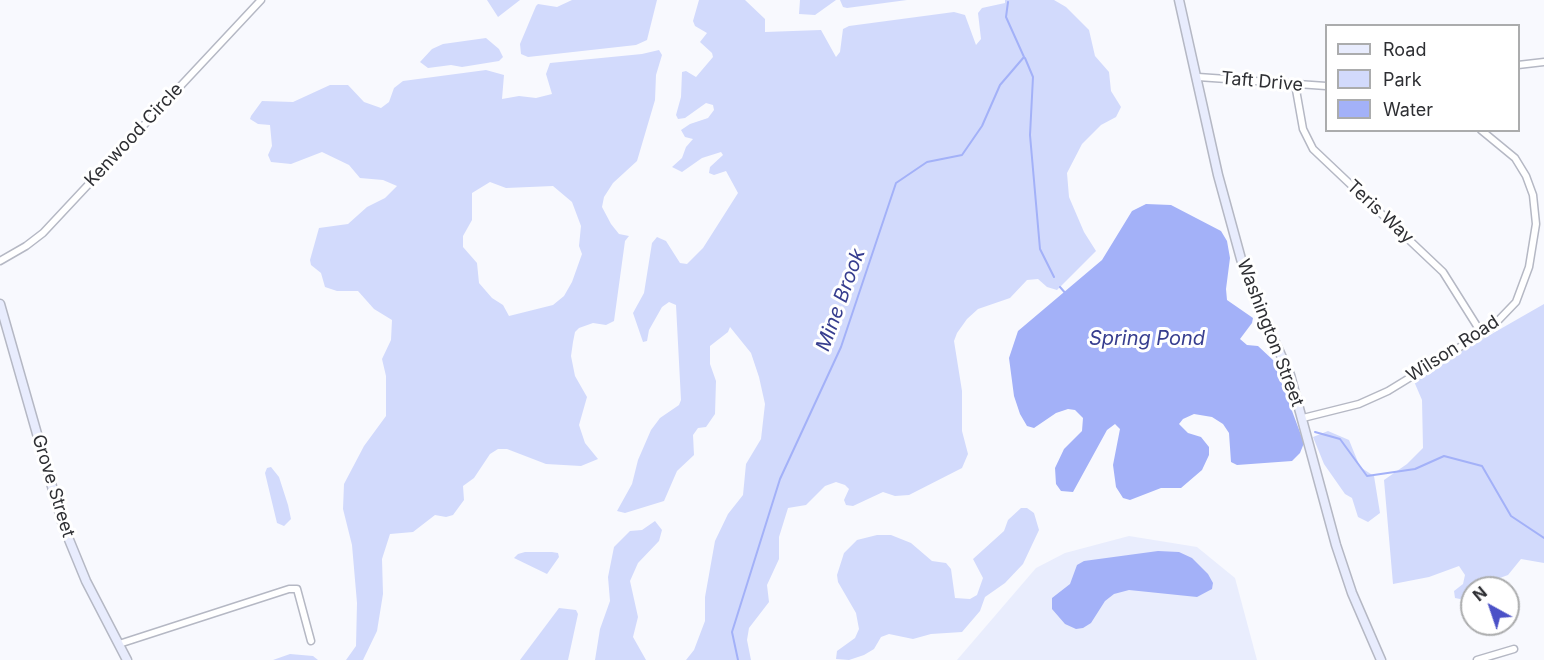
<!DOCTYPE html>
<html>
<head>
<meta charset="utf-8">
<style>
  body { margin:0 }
  #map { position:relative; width:1544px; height:660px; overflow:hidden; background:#f8f9fe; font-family:Inter,sans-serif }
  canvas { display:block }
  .legend { position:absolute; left:1325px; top:24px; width:195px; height:108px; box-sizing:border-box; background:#fff; border:2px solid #abacad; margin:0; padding:8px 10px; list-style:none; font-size:18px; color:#2e2f33 }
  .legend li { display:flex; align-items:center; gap:12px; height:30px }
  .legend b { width:30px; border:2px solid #abacad }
  .north { position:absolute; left:1460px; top:576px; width:60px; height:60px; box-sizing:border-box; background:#fff; border:2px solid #abacad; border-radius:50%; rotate:320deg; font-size:16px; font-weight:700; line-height:24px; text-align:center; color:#2e2f33 }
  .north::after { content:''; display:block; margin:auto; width:21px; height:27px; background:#4b51c7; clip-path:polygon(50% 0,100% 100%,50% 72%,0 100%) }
</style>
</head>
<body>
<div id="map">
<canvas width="1544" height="660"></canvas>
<ul class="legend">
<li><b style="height:8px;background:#e8ecfd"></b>Road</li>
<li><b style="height:16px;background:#d2dafc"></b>Park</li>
<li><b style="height:16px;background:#a3b1f8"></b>Water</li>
</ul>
<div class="north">N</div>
</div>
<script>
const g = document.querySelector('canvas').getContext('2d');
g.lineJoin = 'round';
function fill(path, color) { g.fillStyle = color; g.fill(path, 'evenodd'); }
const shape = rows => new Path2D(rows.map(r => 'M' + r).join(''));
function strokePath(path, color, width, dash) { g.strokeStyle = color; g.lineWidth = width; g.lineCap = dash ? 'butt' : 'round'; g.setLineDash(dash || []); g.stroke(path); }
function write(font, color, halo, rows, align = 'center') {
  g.font = font + ' Inter,sans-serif'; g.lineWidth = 6; g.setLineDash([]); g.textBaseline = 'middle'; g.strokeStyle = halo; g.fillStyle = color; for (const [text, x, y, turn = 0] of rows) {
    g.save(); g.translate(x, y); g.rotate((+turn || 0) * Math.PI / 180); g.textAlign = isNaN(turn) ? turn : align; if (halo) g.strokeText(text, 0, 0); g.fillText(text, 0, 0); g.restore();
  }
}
fill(shape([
  [1129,536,1197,547,1235,578,1257,660,957,660,1036,568,1065,553]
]), '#e9edfd');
fill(shape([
  [487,0,520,0,498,17],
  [572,0,657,0,647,40,636,45,528,57,521,54,520,44,536,6,538,4,557,7],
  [699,0,745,0,765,19,765,32,821,30,836,57,840,52,843,29,849,26,954,12,965,15,976,45,981,39,978,13,982,8,1005,3,1005,0,1054,0,1066,7,1089,30,1095,56,1109,72,1111,91,1121,107,1116,117,1101,125,1082,144,1067,173,1069,197,1084,232,1096,251,1057,290,1047,287,1038,279,1027,280,1010,298,978,309,967,319,957,333,954,341,962,391,962,431,968,454,962,468,909,495,895,496,883,492,853,506,846,505,844,500,849,489,845,485,836,482,825,486,806,505,788,508,779,537,779,559,767,585,769,602,749,628,747,640,751,660,686,660,694,650,705,621,705,597,715,541,728,514,743,495,746,464,761,439,765,404,759,377,751,353,730,327,728,332,710,346,710,364,716,381,715,414,706,427,698,428,693,435,694,455,677,471,664,501,625,513,617,511,632,484,638,460,651,430,660,418,679,405,681,400,676,305,669,302,662,307,649,330,647,341,643,342,633,313,644,293,652,243,657,237,666,241,680,263,687,264,703,248,738,193,726,171,714,175,709,173,710,167,723,155,721,152,702,158,682,172,672,167,682,158,686,147,693,139,685,137,681,130,690,124,708,118,714,110,713,105,706,103,685,118,678,119,676,115,681,97,682,72,686,71,696,77,713,57,712,53,700,42,707,33,695,26,693,21],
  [800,0,836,0,815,15,799,14],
  [840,0,907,0,847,8,843,7],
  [486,38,499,49,503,57,499,61,462,67,451,65,428,68,420,62,432,49,443,44],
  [659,50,662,55,656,75,655,100,637,161,613,183,604,197,602,207,611,224,619,234,629,236,625,241,614,321,606,325,593,323,579,328,575,332,573,342,571,356,575,376,587,397,579,425,585,443,598,459,581,466,546,464,507,449,498,449,490,454,474,478,463,486,464,500,453,515,446,517,435,515,413,532,390,534,382,559,383,594,377,631,363,660,346,660,356,646,357,603,352,545,343,509,344,484,364,446,386,416,386,376,382,359,391,340,392,320,374,309,358,291,337,291,325,287,321,273,311,265,310,260,319,228,348,224,367,207,385,198,397,186,383,180,360,178,349,165,322,152,291,164,271,162,268,155,272,146,270,125,258,124,250,119,251,116,262,101,293,102,330,85,348,85,364,102,381,108,389,102,394,88,403,81,486,70,504,75,502,99,519,96,536,98,552,94,546,74,550,63,642,54],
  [490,182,506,188,553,186,572,202,581,226,579,246,582,254,572,282,564,296,553,305,509,316,503,305,492,298,479,283,477,263,463,247,463,236,472,220,472,193],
  [1544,304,1544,563,1521,559,1508,575,1497,579,1486,588,1472,588,1472,596,1460,599,1455,598,1454,591,1463,584,1465,575,1459,566,1429,577,1393,584,1384,480,1407,464,1423,448,1422,400,1413,379],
  [1328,431,1349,440,1360,467,1374,476,1380,513,1368,522,1358,517,1352,498,1345,494,1324,464,1313,437],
  [271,467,279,477,288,505,291,519,284,526,277,523,265,473,267,468],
  [1021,508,1027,508,1034,513,1039,530,1023,564,1005,583,985,597,980,611,962,632,931,634,913,639,889,634,881,637,874,649,864,655,849,660,836,659,837,651,855,638,859,629,856,613,838,582,837,575,844,553,857,540,877,535,891,535,911,543,932,561,946,563,951,569,955,598,970,599,977,595,983,578,973,559,1004,531,1008,520],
  [655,521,662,530,659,541,638,563,630,581,638,617,633,637,646,660,595,660,600,629,610,601,608,577,614,547,630,531,642,530],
  [525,552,552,552,558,553,559,557,547,574,514,558,518,554],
  [559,608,576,610,578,614,568,660,520,660],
  [290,654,313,656,318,660,273,660]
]), '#d2dafc');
fill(shape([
  [1146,204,1171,205,1221,231,1227,241,1230,258,1226,289,1227,300,1253,318,1252,323,1240,339,1247,345,1258,346,1273,360,1304,443,1300,453,1292,461,1237,465,1231,462,1229,433,1223,424,1212,417,1194,414,1183,419,1179,424,1188,433,1201,437,1209,447,1209,455,1202,470,1181,488,1161,488,1130,500,1123,498,1116,487,1113,465,1120,429,1115,424,1107,430,1073,492,1061,491,1056,484,1055,468,1064,449,1082,431,1083,418,1075,410,1068,409,1056,413,1034,428,1027,426,1020,414,1014,396,1009,358,1018,331,1102,260,1132,211],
  [1158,551,1179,552,1192,558,1208,574,1213,583,1212,589,1197,597,1129,590,1114,594,1105,601,1091,623,1083,628,1076,629,1065,624,1052,609,1052,598,1070,584,1077,565,1084,561]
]), '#a3b1f8');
strokePath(shape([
  [1025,58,1033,77,1030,135,1040,249,1054,277],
  [1060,287,1067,295],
  [1315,432,1340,439,1367,476,1415,469,1444,456,1482,466,1511,516,1544,538],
  [738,660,732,632,780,479,841,347,896,183,927,162,962,155,982,126,1000,85,1024,57,1006,17,1008,2]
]), '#a3b1f8', 2);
const street = shape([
  [1518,65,1544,62],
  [1198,77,1326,86],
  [1295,84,1303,129,1313,149,1443,272,1482,334],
  [0,261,26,246,43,233,261,0],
  [1303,418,1359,404,1388,391,1491,328,1516,302,1529,267,1536,224,1533,195,1526,176,1515,158,1481,130],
  [119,644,289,589,297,589,311,641],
  [1477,660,1514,649]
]);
const secondary = shape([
  [1179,0,1218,175,1241,259,1258,305,1290,375,1336,545,1352,593,1381,660],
  [0,304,63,525,86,581,127,660]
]);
strokePath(street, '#b5b8c4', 9);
strokePath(secondary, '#b5b8c4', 11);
strokePath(street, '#fff', 6);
strokePath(secondary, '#e8ecfd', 8);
write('18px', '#2e2f33', '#fff', [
  ["Taft Drive",1262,82,5],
  ["Kenwood Circle",134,135,-47],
  ["Teris Way",1380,212,43],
  ["Washington Street",1270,333,69],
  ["Wilson Road",1453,349,-33],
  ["Grove Street",53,486,73]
]);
write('italic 20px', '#373e8f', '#fff', [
  ["Mine Brook",841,300,-70],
  ["Spring Pond",1147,339]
]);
</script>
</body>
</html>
